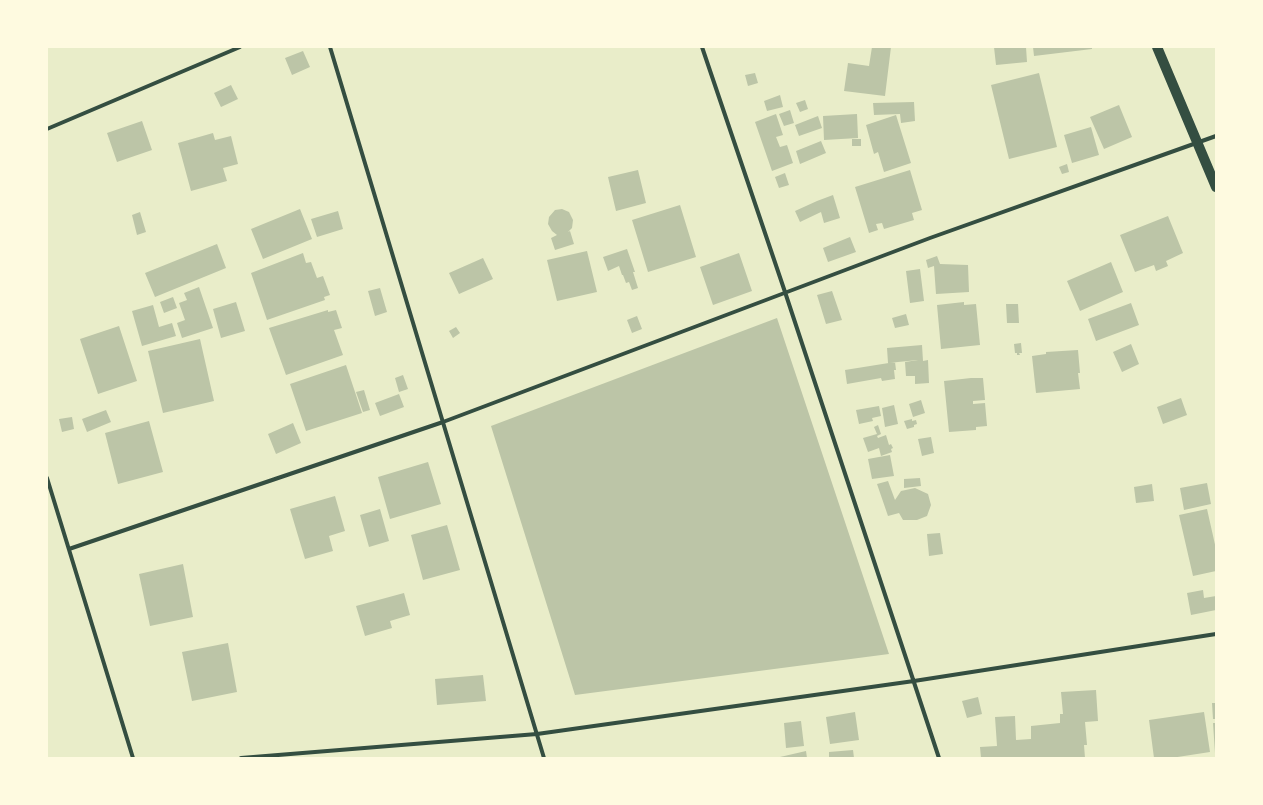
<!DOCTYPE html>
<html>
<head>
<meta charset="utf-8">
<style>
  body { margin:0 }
  #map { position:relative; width:1263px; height:805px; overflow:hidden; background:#e9edc9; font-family:Karla,sans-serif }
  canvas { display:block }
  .frame { position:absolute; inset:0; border:48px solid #fefae0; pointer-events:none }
</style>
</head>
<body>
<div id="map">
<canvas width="1263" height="805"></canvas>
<div class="frame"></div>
</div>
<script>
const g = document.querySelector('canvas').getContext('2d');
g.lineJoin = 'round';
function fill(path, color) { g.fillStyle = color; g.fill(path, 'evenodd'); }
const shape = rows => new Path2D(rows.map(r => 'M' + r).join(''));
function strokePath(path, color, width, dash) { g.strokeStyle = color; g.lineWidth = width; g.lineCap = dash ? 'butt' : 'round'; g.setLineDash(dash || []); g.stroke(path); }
fill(shape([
  [872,47,891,47,885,96,844,91,848,63,869,66],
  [994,47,1026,47,1027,62,996,65],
  [1033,47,1092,47,1092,49,1034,56],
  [303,51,310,67,292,75,285,58],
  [755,73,758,83,748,86,745,75],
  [1039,73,1057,147,1009,159,991,85],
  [231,85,238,99,221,107,214,93],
  [780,95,783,107,767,111,764,101],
  [805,100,808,109,800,112,796,103],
  [914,102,915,121,901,123,900,114,874,115,873,103],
  [1119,105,1132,137,1104,149,1090,117],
  [790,110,794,123,784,126,779,114],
  [776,114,783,135,776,137,780,147,787,145,793,163,772,171,755,122],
  [857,114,858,138,824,140,823,116],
  [896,115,911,163,884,172,878,152,874,154,866,125],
  [818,116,822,128,799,136,795,125],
  [142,121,152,150,117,162,107,133],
  [1091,127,1099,155,1072,163,1064,135],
  [213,133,215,140,231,136,238,164,223,168,227,181,191,191,178,143],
  [852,139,861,139,861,146,852,146],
  [821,141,826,153,800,164,796,151],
  [1067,164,1069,172,1062,174,1059,167],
  [638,170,646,203,616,211,608,177],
  [910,170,922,210,912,213,914,220,884,229,882,223,876,224,878,230,869,233,855,187],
  [785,173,789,185,779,188,775,177],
  [833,195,840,218,824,223,821,212,800,222,795,211,817,201],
  [680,205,696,257,648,272,632,220],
  [300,209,312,239,263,259,251,229],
  [562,209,569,212,573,220,572,228,568,232,570,231,574,244,555,250,551,238,557,235,552,231,548,224,549,217,555,210],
  [338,211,343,229,317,237,311,219],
  [140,212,146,232,137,235,132,215],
  [1168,216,1183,253,1166,261,1168,266,1156,271,1154,265,1135,272,1120,235],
  [850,237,856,252,828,262,823,248],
  [217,244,226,268,155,297,145,273],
  [627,249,635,272,633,272,638,288,632,290,629,282,626,283,623,275,622,275,619,266,608,271,603,257],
  [587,251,597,292,557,301,547,260],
  [303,253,306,263,311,262,317,278,323,276,330,295,324,297,325,300,267,320,251,273],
  [739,253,752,291,713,305,700,267],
  [937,256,940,264,968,265,969,292,936,294,934,266,928,268,926,260],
  [483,258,493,279,459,294,449,273],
  [1111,262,1123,292,1080,311,1067,281],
  [920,269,924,301,910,303,906,271],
  [199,287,213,328,182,338,177,323,185,320,179,303,187,300,184,293],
  [380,288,387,312,375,316,368,291],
  [832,291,842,320,826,324,817,295],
  [173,297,177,308,164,313,160,302],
  [236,302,245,331,221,338,213,309],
  [964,302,964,305,976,304,980,345,941,349,937,305],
  [1131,303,1139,325,1096,341,1088,319],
  [1006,304,1018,304,1019,323,1007,323],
  [153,305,159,327,172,323,176,336,142,346,132,311],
  [328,310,328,312,336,310,342,328,334,330,343,355,286,375,269,328],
  [906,314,909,325,895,328,892,318],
  [637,316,642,329,632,333,627,320],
  [777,318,889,654,575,695,491,426],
  [119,326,137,381,98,394,80,339],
  [456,327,460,333,453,338,449,331],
  [200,339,214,401,163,413,148,351],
  [1021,343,1022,353,1019,353,1020,355,1017,355,1017,353,1015,353,1014,344],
  [1131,344,1139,364,1122,372,1113,352],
  [922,345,923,361,928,360,929,383,915,384,915,376,906,376,905,362,918,360,888,363,887,348],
  [1078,350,1080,373,1078,373,1080,389,1036,393,1032,356,1046,354,1046,352],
  [895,362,896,370,894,370,895,379,882,381,881,378,847,384,845,370],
  [346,365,362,413,306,431,290,384],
  [403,375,408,389,399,392,395,378],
  [971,378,983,378,985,400,973,401,973,404,985,403,987,426,976,427,976,430,949,432,944,381],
  [364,390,370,410,363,412,356,392],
  [399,394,404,407,380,416,375,403],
  [1181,398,1187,415,1163,424,1157,407],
  [921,400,925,413,913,417,909,404],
  [894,405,898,424,885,427,882,408],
  [879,406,881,416,872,418,873,421,859,424,856,410],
  [106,410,111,422,87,432,82,419],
  [72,417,74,429,62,432,59,419],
  [912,419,912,421,916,420,917,424,914,425,914,427,907,429,904,421],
  [149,421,163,472,118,484,105,433],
  [293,423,301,443,276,454,268,434],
  [878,425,881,434,877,436,878,438,886,435,889,445,891,444,893,448,891,449,892,452,881,456,879,448,868,452,863,438,877,434,874,427],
  [931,437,934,453,922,456,918,439],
  [890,455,894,476,872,479,868,459],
  [428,462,441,504,390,519,378,477],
  [920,478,921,486,904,488,904,479],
  [888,481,895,500,901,491,915,488,928,494,931,505,927,516,917,520,903,520,899,513,888,516,877,484],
  [1207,483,1211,504,1184,510,1180,488],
  [1152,484,1154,501,1136,503,1134,487],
  [335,496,345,531,329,536,333,551,305,559,290,509],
  [380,509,389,541,369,547,360,515],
  [1207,509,1216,549,1216,571,1193,576,1179,515],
  [447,525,460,570,423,580,411,535],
  [940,533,943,554,929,556,927,534],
  [183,564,193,617,150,626,139,574],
  [1203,590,1204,598,1216,596,1216,610,1191,615,1187,593],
  [404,593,410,615,390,621,392,628,365,636,356,606],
  [228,643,237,692,192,701,182,652],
  [483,675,486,701,437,705,435,679],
  [1096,690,1098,721,1085,722,1087,745,1084,745,1085,758,981,758,980,747,997,746,995,717,1015,716,1016,740,1031,739,1031,726,1060,723,1060,714,1063,714,1061,692],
  [978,697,982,714,967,718,962,701],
  [1212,703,1216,703,1216,719,1213,719],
  [855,712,859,740,830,744,826,717],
  [1204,712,1210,752,1171,758,1154,758,1149,720],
  [801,721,804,746,786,748,784,723],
  [1213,723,1216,723,1216,753,1215,753],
  [853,750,854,758,829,758,829,752],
  [806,751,807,758,780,758,780,757]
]), '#bcc5a7');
strokePath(shape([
  [330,47,544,758],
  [702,47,785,292,939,758],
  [47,129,240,47],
  [47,478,133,758],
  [69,549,443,422,930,238,1216,136],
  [241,758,537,734,914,681,1216,634]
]), '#344e41', 4);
strokePath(shape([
  [1157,47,1216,187]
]), '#344e41', 10);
</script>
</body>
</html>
